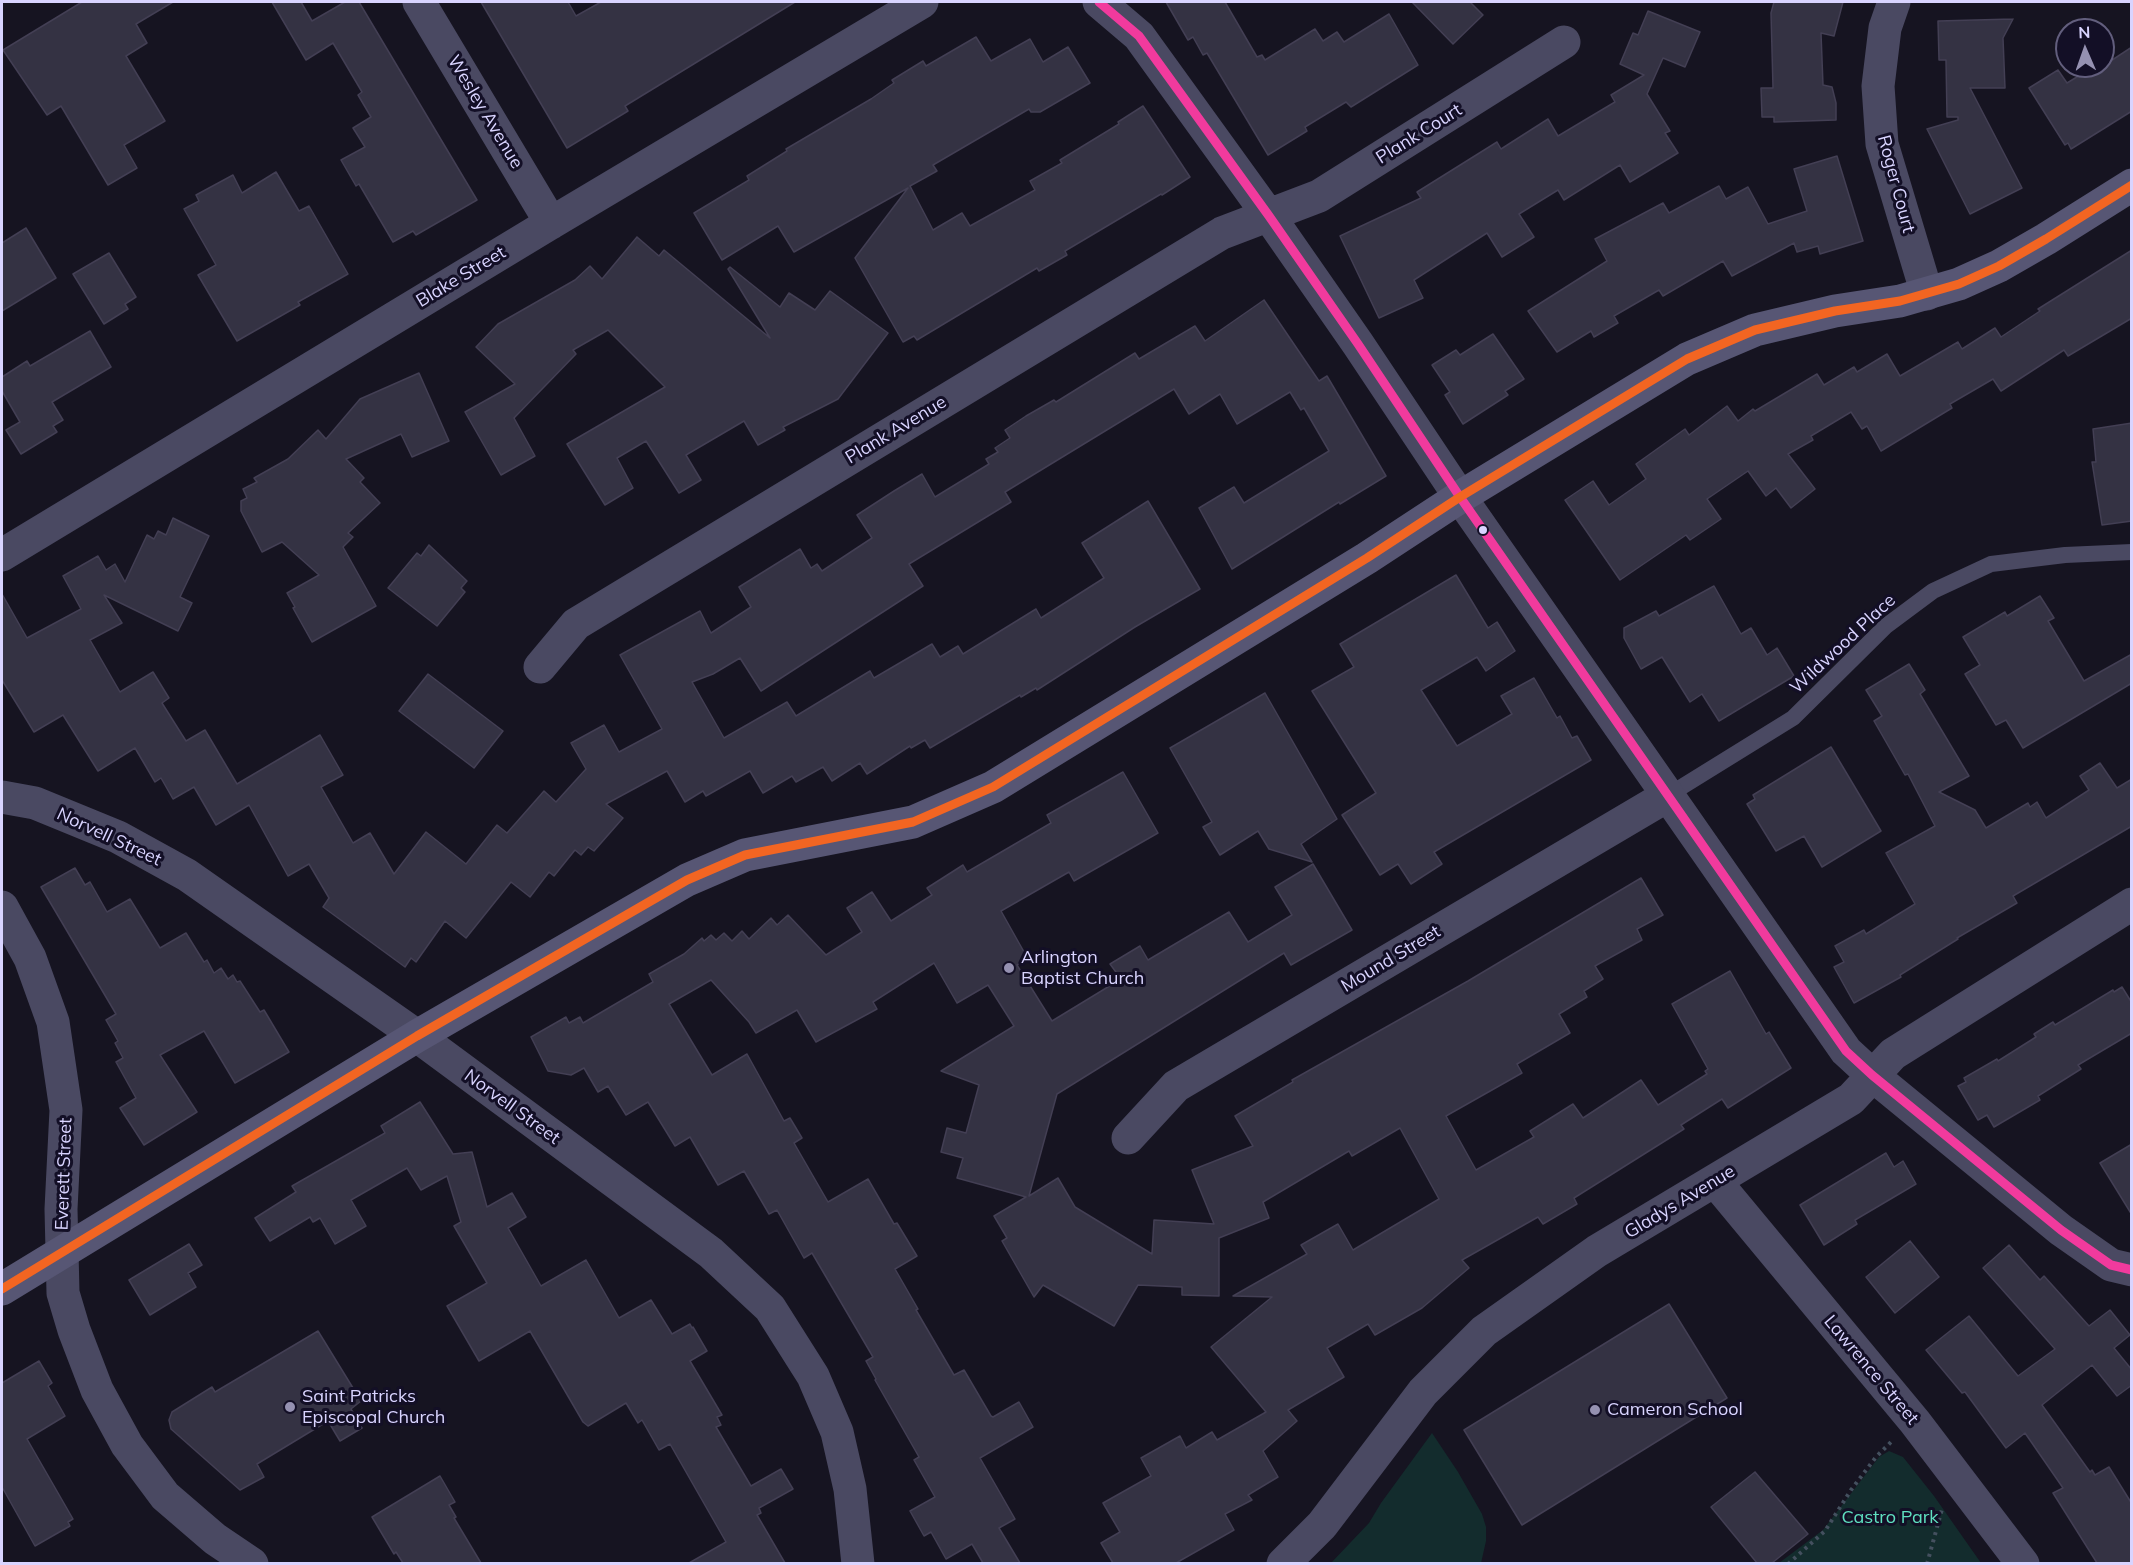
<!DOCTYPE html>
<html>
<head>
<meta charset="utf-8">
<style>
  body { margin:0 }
  #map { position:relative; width:2133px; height:1565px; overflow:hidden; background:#161421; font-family:Mulish,sans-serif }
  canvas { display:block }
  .frame { position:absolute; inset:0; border:3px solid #d9d4ff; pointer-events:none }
  .north { position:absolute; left:2055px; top:18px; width:60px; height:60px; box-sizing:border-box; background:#130f26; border:2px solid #625e7d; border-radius:50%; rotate:358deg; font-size:16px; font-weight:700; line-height:24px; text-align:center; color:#d9d4ff }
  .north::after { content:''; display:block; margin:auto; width:21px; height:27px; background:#9591b1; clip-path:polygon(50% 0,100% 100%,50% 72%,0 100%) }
</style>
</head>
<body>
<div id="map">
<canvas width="2133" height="1565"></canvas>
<div class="frame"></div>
<div class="north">N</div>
</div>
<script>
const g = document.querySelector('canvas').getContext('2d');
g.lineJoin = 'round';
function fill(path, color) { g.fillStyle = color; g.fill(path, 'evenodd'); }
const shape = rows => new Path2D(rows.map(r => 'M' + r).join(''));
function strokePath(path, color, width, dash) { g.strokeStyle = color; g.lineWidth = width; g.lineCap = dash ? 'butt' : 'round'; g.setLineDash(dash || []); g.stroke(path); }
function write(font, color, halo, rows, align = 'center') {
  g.font = font + ' Mulish,sans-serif'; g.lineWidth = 6; g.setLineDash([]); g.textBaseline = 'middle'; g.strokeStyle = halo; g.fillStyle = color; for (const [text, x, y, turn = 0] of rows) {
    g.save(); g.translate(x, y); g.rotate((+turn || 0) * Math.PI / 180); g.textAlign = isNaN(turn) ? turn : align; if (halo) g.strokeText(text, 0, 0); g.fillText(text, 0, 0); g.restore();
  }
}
fill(shape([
  [1432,1433,1458,1472,1482,1514,1486,1527,1486,1541,1481,1563,1331,1563,1369,1523,1381,1503],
  [1889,1451,1903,1457,1934,1496,1981,1563,1779,1563,1823,1530,1879,1457]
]), '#132c2d');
const building = shape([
  [82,2,173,2,136,24,147,43,126,56,165,121,124,145,137,168,108,185,61,106,47,115,3,50,82,2],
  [272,2,301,2,312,21,345,2,359,2,477,200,416,235,413,231,393,242,359,184,356,186,341,160,365,147,353,128,371,117,358,95,362,92,333,43,306,60,272,2],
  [481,2,568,2,576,16,601,2,795,2,625,106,628,111,567,148,481,2],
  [1166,2,1225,2,1257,57,1262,55,1265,60,1315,29,1323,41,1337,32,1344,42,1389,14,1418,65,1351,107,1346,102,1305,127,1307,131,1268,155,1207,53,1203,55,1193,37,1188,40,1166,2],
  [1412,2,1470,2,1483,15,1453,44,1412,2],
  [1774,2,1843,2,1834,36,1821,33,1823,85,1832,87,1836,103,1836,120,1774,122,1774,117,1762,117,1761,88,1773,88,1771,13,1774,2],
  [1648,11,1700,32,1685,67,1663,58,1647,94,1670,131,1665,133,1678,153,1630,182,1620,165,1564,200,1558,190,1519,214,1534,237,1502,257,1487,233,1414,280,1423,298,1379,318,1340,236,1421,198,1417,192,1497,142,1501,149,1548,119,1558,136,1615,102,1611,95,1644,75,1620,64,1633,33,1638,35,1648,11],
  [2013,19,2003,38,2005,88,1970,88,2022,188,1970,214,1927,129,1958,120,1958,117,1947,117,1946,60,1939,60,1938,21,2013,19],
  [976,37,991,61,1030,39,1043,62,1068,47,1090,83,1040,112,1031,112,1029,109,933,165,937,171,910,186,933,230,962,213,970,226,1035,190,1030,181,1062,163,1060,160,1119,124,1118,122,1143,106,1190,177,1162,195,1161,194,1065,251,1067,255,1039,271,1037,268,917,340,914,336,903,342,855,258,908,188,794,252,778,226,722,260,694,213,749,180,747,176,787,151,786,149,871,99,894,83,892,80,923,61,926,66,976,37],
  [2132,47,2132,111,2071,149,2068,143,2065,145,2029,88,2058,70,2067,83,2095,66,2103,66,2132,47],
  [1837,156,1863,241,1820,254,1818,246,1797,252,1794,243,1732,276,1723,261,1663,296,1659,290,1614,316,1618,323,1594,337,1591,331,1557,352,1528,311,1607,261,1595,239,1663,203,1669,213,1719,186,1726,199,1748,187,1768,224,1807,211,1794,169,1837,156],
  [276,172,299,211,309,206,348,274,298,302,300,305,237,341,198,275,216,265,184,209,199,201,196,195,233,175,242,193,276,172],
  [26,228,56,278,2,311,2,243,26,228],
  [637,237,659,256,664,250,770,338,728,269,730,267,780,307,789,293,815,310,830,291,888,333,838,399,783,427,785,430,758,445,744,421,686,455,701,480,679,493,646,441,617,458,633,488,605,505,567,444,665,387,608,330,573,350,576,354,514,418,535,456,501,475,465,412,515,384,476,347,498,324,575,280,590,266,602,279,637,237],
  [2132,250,2132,318,2068,356,2064,350,2001,391,1993,379,1950,404,1952,408,1881,451,1867,426,1862,429,1851,412,1811,436,1813,440,1788,454,1815,489,1791,508,1776,488,1766,496,1748,471,1707,499,1721,519,1690,540,1686,535,1620,580,1565,500,1593,481,1609,505,1646,479,1636,464,1685,429,1689,435,1727,406,1738,421,1753,409,1755,411,1817,374,1824,385,1854,367,1857,372,1887,354,1900,376,1958,342,1962,349,1995,328,2001,337,2040,311,2038,309,2132,250],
  [109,253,136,297,125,304,128,309,104,324,73,274,109,253],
  [1264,300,1319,381,1327,376,1386,476,1340,504,1339,502,1232,569,1199,508,1234,487,1244,503,1329,451,1304,408,1301,410,1290,392,1237,424,1220,394,1189,414,1174,389,1005,492,1011,502,909,564,923,586,761,691,740,658,713,674,692,682,724,738,787,702,796,716,870,671,874,678,932,644,940,657,958,646,963,654,1036,609,1041,618,1104,578,1082,543,1148,501,1200,589,1135,627,1037,690,1036,688,1021,697,1020,695,930,748,925,740,911,748,910,746,867,774,860,763,832,781,823,767,796,782,792,776,763,793,750,771,706,796,703,791,685,802,667,771,606,804,623,818,594,851,588,847,581,855,575,850,554,876,549,872,530,897,511,882,466,938,445,921,416,962,411,958,405,967,323,907,329,898,309,864,288,876,249,805,216,825,194,787,173,799,161,778,155,782,135,748,98,771,63,715,34,732,2,680,2,594,27,638,81,609,63,576,98,556,106,570,115,564,125,582,147,535,154,539,158,531,166,535,173,518,209,536,180,597,192,603,178,631,104,595,122,623,90,640,120,692,153,672,169,698,162,703,186,741,205,730,237,784,320,735,343,775,321,787,353,843,370,833,394,874,426,832,466,864,497,825,507,833,544,791,556,802,586,769,571,743,604,725,619,752,662,729,620,655,700,611,711,633,751,607,739,587,800,549,811,568,817,564,822,571,872,538,857,515,894,491,922,474,935,497,989,464,986,459,998,452,995,448,1010,438,1005,430,1026,416,1054,400,1056,402,1135,353,1139,359,1195,326,1205,341,1264,300],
  [90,331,111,367,52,402,63,420,53,426,57,432,21,454,6,430,20,422,2,391,2,377,27,361,30,366,90,331],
  [1493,334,1524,379,1505,391,1508,395,1463,424,1445,395,1450,392,1432,365,1456,350,1460,355,1493,334],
  [419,373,449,441,412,457,401,434,346,459,364,478,360,482,380,503,348,533,353,537,343,547,376,606,312,642,293,608,295,607,287,593,319,575,282,542,262,552,241,511,241,501,247,498,243,489,257,482,254,478,288,459,318,430,326,439,360,399,419,373],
  [2132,423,2132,521,2102,525,2092,462,2096,462,2093,429,2132,423],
  [429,545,467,581,461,588,465,592,437,626,388,588,417,553,421,556,429,545],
  [1456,575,1488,628,1497,622,1515,651,1486,671,1477,657,1421,690,1457,746,1512,714,1501,696,1534,678,1557,718,1560,716,1572,738,1577,736,1591,760,1434,852,1442,864,1411,884,1398,864,1380,875,1342,815,1376,793,1312,691,1354,667,1340,644,1456,575],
  [1714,586,1741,634,1751,628,1767,655,1777,648,1794,676,1719,721,1702,694,1690,702,1662,657,1641,669,1624,638,1624,628,1656,611,1659,616,1714,586],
  [2040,596,2054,618,2048,621,2084,681,2132,654,2132,683,2023,748,2006,720,1996,725,1965,674,1980,665,1963,637,2005,612,2007,616,2040,596],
  [1909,664,1925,690,1920,694,1969,776,1939,792,1975,810,1986,828,2028,803,2030,807,2037,802,2046,818,2089,790,2080,776,2100,763,2117,788,2132,779,2132,826,2013,896,2017,903,1957,938,1958,939,1900,975,1901,977,1854,1003,1834,967,1844,962,1835,946,1864,930,1866,934,1915,904,1886,853,1935,826,1908,774,1905,775,1874,721,1882,716,1866,690,1909,664],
  [428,674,503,731,474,768,399,711,428,674],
  [1265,693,1337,819,1301,844,1312,862,1269,849,1258,831,1220,855,1203,827,1212,822,1170,748,1265,693],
  [1831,747,1881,831,1822,867,1804,836,1776,851,1747,804,1755,799,1753,795,1831,747],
  [1123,772,1158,833,1074,881,1069,872,1001,911,1028,959,1017,965,1052,1021,1121,979,1110,964,1140,946,1148,960,1229,912,1248,942,1292,915,1275,887,1313,864,1352,930,1291,965,1284,953,1057,1094,1029,1196,1058,1178,1075,1207,1152,1254,1154,1220,1214,1224,1192,1170,1253,1146,1235,1116,1293,1082,1292,1080,1468,981,1641,878,1663,915,1637,929,1642,940,1595,966,1603,979,1584,991,1587,997,1559,1014,1570,1033,1517,1064,1522,1073,1446,1116,1476,1170,1534,1137,1530,1131,1573,1104,1583,1118,1641,1080,1658,1105,1707,1074,1705,1071,1708,1069,1672,1004,1730,971,1766,1034,1769,1032,1791,1068,1728,1108,1722,1099,1681,1125,1684,1129,1574,1198,1577,1204,1543,1224,1538,1217,1462,1260,1469,1268,1422,1308,1375,1335,1368,1324,1327,1348,1344,1377,1288,1410,1297,1421,1263,1451,1278,1477,1248,1495,1252,1500,1225,1514,1234,1530,1176,1563,1113,1563,1101,1543,1120,1532,1103,1503,1151,1476,1141,1458,1180,1436,1186,1448,1212,1432,1217,1440,1266,1412,1211,1347,1272,1297,1233,1296,1307,1254,1301,1245,1338,1224,1353,1250,1439,1199,1400,1128,1352,1156,1349,1151,1263,1202,1269,1218,1219,1238,1219,1296,1182,1295,1182,1287,1138,1285,1114,1326,1043,1285,1034,1297,1002,1241,1007,1238,994,1216,1026,1197,957,1178,963,1158,941,1152,947,1128,966,1133,979,1085,941,1071,1014,1026,988,985,957,1003,934,963,873,1002,877,1009,816,1042,797,1010,756,1033,749,1022,711,980,669,1004,712,1075,747,1054,784,1121,790,1118,802,1138,794,1143,828,1202,868,1179,894,1224,897,1223,917,1256,895,1269,918,1309,916,1310,954,1375,964,1370,991,1416,993,1417,1019,1402,1033,1427,980,1458,1015,1519,999,1528,1020,1563,983,1563,972,1544,946,1559,931,1532,924,1536,910,1511,935,1497,914,1460,919,1457,875,1380,876,1379,866,1361,873,1357,812,1253,804,1258,777,1210,769,1214,744,1171,718,1185,690,1137,675,1146,648,1102,626,1115,608,1086,598,1092,584,1068,571,1075,548,1071,531,1037,566,1017,569,1023,580,1017,583,1023,653,982,649,974,684,954,702,938,704,941,711,935,716,940,724,933,732,941,742,931,749,939,771,918,777,925,788,915,826,955,862,932,847,908,872,892,891,921,932,895,927,888,963,865,967,872,1051,823,1047,815,1123,772],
  [75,868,85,885,90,882,107,912,130,899,160,948,186,933,204,962,207,960,214,973,221,968,228,979,233,975,237,982,240,981,260,1012,264,1010,289,1052,235,1083,204,1031,160,1055,197,1112,144,1145,120,1108,136,1098,116,1062,123,1058,115,1043,118,1041,106,1020,116,1014,41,887,75,868],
  [2122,987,2132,1003,2132,1033,2078,1065,2081,1069,2038,1096,2040,1100,1994,1127,1987,1115,1978,1120,1958,1086,1966,1082,1964,1078,1997,1059,1998,1061,2036,1037,2034,1034,2053,1022,2055,1025,2113,990,2114,992,2122,987],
  [420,1102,453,1154,472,1152,487,1207,512,1193,526,1217,508,1228,541,1286,586,1260,619,1318,651,1300,672,1334,690,1324,692,1328,693,1327,707,1351,690,1361,722,1415,717,1417,721,1425,716,1427,751,1486,781,1469,793,1489,759,1508,761,1513,757,1515,785,1563,689,1563,726,1542,670,1444,659,1450,642,1420,638,1423,626,1403,588,1426,583,1422,530,1331,479,1361,447,1306,487,1283,454,1226,461,1222,447,1176,421,1190,407,1168,351,1200,366,1226,335,1244,320,1218,313,1222,310,1217,270,1241,255,1218,296,1192,292,1186,385,1133,381,1126,420,1102],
  [2132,1144,2132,1215,2100,1163,2132,1144],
  [1886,1153,1894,1167,1903,1161,1916,1184,1855,1220,1857,1224,1824,1245,1800,1205,1886,1153],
  [1910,1241,1939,1277,1895,1313,1866,1277,1910,1241],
  [189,1244,202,1265,188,1273,196,1287,150,1315,129,1280,189,1244],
  [2009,1245,2040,1280,2044,1276,2089,1326,2110,1310,2130,1335,2114,1348,2132,1370,2132,1385,2117,1396,2092,1365,2042,1405,2090,1472,2092,1470,2095,1475,2109,1467,2132,1504,2132,1563,2097,1563,2053,1493,2063,1488,2025,1433,2006,1448,1965,1392,1962,1393,1926,1350,1969,1316,2018,1376,2055,1349,1983,1268,2009,1245],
  [1669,1304,1727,1398,1522,1525,1464,1430,1669,1304],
  [318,1331,361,1401,351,1409,362,1428,340,1441,328,1421,257,1464,264,1477,240,1490,171,1429,169,1420,172,1412,212,1387,215,1392,318,1331],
  [39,1361,52,1383,48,1386,65,1416,27,1439,73,1519,68,1522,70,1526,35,1546,2,1487,2,1383,39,1361],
  [1755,1472,1808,1534,1772,1563,1757,1563,1711,1507,1755,1472],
  [440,1476,455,1502,449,1505,456,1517,454,1518,481,1563,403,1563,396,1552,394,1554,372,1517,440,1476]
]);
fill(building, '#343243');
strokePath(building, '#433f54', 1.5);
strokePath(shape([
  [1788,1564,1825,1531,1851,1490,1876,1457,1891,1442],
  [1927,1564,1942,1509]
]), '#44505f', 4, [3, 4.5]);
strokePath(shape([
  [1667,796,1793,718,1886,626,1933,591,1991,564,2065,555,2132,552]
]), '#4a4962', 16);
strokePath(shape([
  [419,2,551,223],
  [1099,2,1139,36,1269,216,1358,344,1460,497,1846,1051,1872,1075,2061,1230,2111,1265,2132,1270],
  [1894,2,1885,28,1878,86,1882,144,1927,294],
  [2,555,551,223,922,2],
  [540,667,576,624,1222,233,1319,196,1564,42],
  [2,797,35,803,118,837,187,875,417,1036,711,1253,770,1308,813,1376,837,1432,850,1489,858,1564],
  [2,907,30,958,53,1022,66,1110,61,1209,63,1293,74,1330,97,1390,127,1445,165,1496,215,1539,252,1564],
  [1128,1138,1176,1086,1667,796],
  [1715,1181,1915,1422,2023,1564],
  [1283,1564,1322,1525,1423,1392,1484,1331,1597,1251,1851,1099,1893,1054,2132,904]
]), '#4a4962', 33);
strokePath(shape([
  [2,1289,417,1036,687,880,745,855,913,822,993,787,1367,558,1460,497,1687,359,1755,330,1835,311,1900,301,1959,284,1999,266,2046,239,2132,185]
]), '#575674', 33);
strokePath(shape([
  [1099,2,1139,36,1269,216,1358,344,1460,497,1846,1051,1872,1075,2061,1230,2111,1265,2132,1270]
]), '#f13a9d', 9);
strokePath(shape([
  [2,1289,417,1036,687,880,745,855,913,822,993,787,1367,558,1460,497,1687,359,1755,330,1835,311,1900,301,1959,284,1999,266,2046,239,2132,185]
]), '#f26522', 9);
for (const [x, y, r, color] of [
  [1483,530,5,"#d9d4ff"],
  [1009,968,6,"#9591b1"],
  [290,1407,6,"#9591b1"],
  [1595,1410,6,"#9591b1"]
]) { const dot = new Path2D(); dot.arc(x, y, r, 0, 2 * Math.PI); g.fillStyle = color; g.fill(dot); strokePath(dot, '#130f26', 2); }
write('18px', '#d9d4ff', '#130f26', [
  ["Wesley Avenue",485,112,59],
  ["Plank Court",1419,134,-32],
  ["Roger Court",1896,184,75],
  ["Blake Street",461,277,-31],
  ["Plank Avenue",896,430,-31],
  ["Wildwood Place",1843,644,-43],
  ["Norvell Street",109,837,25],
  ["Mound Street",1391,959,-31],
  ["Norvell Street",512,1107,36],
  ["Everett Street",64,1174,-88],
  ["Gladys Avenue",1680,1202,-31],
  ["Lawrence Street",1871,1370,50]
]);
write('18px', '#d9d4ff', '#130f26', [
  ["Arlington",1021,958],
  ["Baptist Church",1021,979],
  ["Saint Patricks",302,1397],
  ["Episcopal Church",302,1418],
  ["Cameron School",1607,1410]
], 'left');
write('18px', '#5fe0c0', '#130f26', [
  ["Castro Park",1890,1518]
]);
</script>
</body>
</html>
